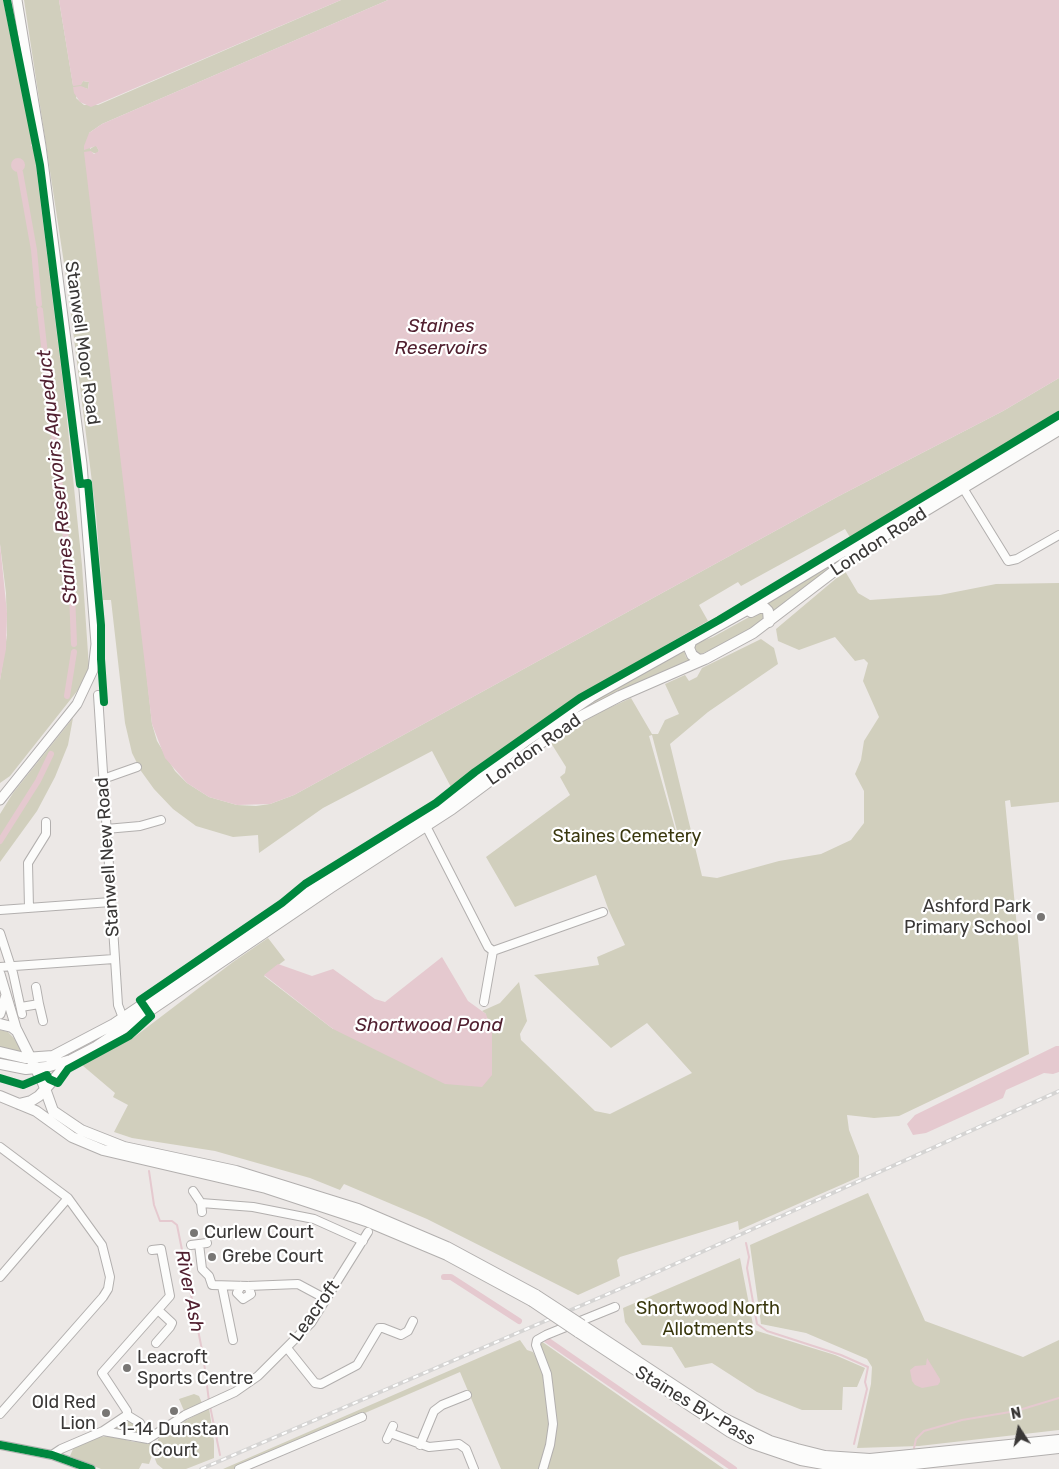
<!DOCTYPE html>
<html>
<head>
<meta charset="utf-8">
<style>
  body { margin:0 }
  #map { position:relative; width:1059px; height:1469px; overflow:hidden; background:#ece8e6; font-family:Rubik,sans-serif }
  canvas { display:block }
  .north { position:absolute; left:994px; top:1404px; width:50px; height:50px; -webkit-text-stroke:4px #fff; paint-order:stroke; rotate:349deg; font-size:14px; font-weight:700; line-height:20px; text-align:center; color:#3a3837 }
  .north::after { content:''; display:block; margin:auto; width:18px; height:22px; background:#3a3837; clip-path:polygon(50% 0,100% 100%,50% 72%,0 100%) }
</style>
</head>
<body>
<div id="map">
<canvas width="1059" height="1469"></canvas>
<div class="north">N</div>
</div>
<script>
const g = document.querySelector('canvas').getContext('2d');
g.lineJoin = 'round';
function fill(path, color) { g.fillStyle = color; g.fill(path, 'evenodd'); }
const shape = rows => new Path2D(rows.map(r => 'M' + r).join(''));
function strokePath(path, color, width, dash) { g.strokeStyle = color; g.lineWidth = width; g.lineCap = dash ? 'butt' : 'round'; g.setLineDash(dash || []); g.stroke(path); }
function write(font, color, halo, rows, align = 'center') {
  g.font = font + ' Rubik,sans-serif'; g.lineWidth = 4.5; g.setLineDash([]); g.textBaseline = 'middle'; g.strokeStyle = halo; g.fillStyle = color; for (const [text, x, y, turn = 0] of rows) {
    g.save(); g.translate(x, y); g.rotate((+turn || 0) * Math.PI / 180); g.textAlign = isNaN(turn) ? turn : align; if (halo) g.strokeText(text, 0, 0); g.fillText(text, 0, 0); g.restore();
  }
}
fill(shape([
  [0,0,3,0,33,143,31,145,34,150,64,391,82,565,89,668,78,690,10,776,0,783,0,680,7,635,6,593,0,544],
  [24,0,59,0,73,85,80,85,83,81,89,82,88,89,81,87,76,98,84,105,98,105,341,0,388,0,102,124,89,133,90,149,96,145,99,151,97,154,91,152,152,724,157,741,175,771,187,783,209,797,237,805,256,806,270,804,294,795,837,497,1003,411,1059,378,1059,412,851,539,845,529,741,586,738,582,699,605,708,621,588,690,465,779,453,791,432,751,323,808,259,853,258,835,233,837,196,826,173,809,154,789,141,771,132,753,125,723,111,600,103,600,96,514,67,283],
  [863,545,773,616,766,604],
  [845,571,858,593,870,600,940,595,996,584,1059,583,1059,802,1011,807,1010,800,1005,801,1029,1054,899,1116,874,1118,847,1115,849,1130,859,1156,859,1177,739,1230,738,1221,620,1257,617,1260,620,1276,578,1295,427,1219,344,1184,340,1190,310,1178,215,1151,132,1138,114,1132,128,1105,113,1097,115,1093,82,1065,133,1038,233,962,268,938,285,960,264,976,333,1029,486,1014,482,1011,500,1003,519,982,527,1021,520,1034,521,1040,595,1111,610,1114,692,1073,647,1023,611,1048,534,975,599,965,597,957,625,945,609,911,596,875,515,907,486,857,570,795,560,777,565,773,566,767,551,743,561,735,591,716,631,698,652,734,658,734,665,720,679,714,665,684,685,675,689,681,697,677,702,668,761,639,774,648,778,664,708,712,670,744,702,876,717,878,779,861,821,854,851,840,864,823,864,791,855,774,861,760,864,741,879,717,863,681,868,663,864,659,855,661,835,637,799,650,778,641,776,629],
  [652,735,681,846,680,846,649,736],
  [760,611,766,614,762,624,708,651,701,654,696,652,694,644,713,637],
  [684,650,686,657,692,662,607,699,442,809,566,717],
  [73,718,68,745,55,777,37,811,0,862,0,814,13,793],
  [0,1030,8,1032,14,1038,21,1050,20,1053,0,1048],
  [868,1193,925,1321,1023,1357,1059,1340,1059,1430,919,1446,857,1448,871,1384,872,1367,867,1359,806,1333,761,1324,750,1245],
  [740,1258,754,1330,835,1355,865,1368,857,1387,843,1387,842,1410,802,1410,757,1392,712,1363,685,1368,672,1347,642,1345,625,1322,623,1308],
  [520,1340,527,1350,533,1352,546,1376,550,1396,554,1396,550,1370,540,1348,541,1341,724,1469,501,1469,460,1372,235,1469,223,1469],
  [194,1394,199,1396,202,1403,185,1413,179,1399],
  [209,1408,214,1441,214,1458,186,1469,163,1469,157,1464,155,1459,159,1447,158,1439,170,1429],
  [128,1421,135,1422,145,1436,112,1429],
  [110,1436,134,1442,152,1443,153,1453,149,1464,142,1463,139,1469,101,1469,70,1456,73,1449,83,1443,99,1437]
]), '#d1cfbd');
fill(shape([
  [59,0,341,0,91,107,80,102,74,93,73,87,81,86,88,89,89,82,83,81,81,85,73,86],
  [388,0,1059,0,1059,378,1003,411,837,497,294,795,270,804,237,805,209,797,187,783,165,758,152,724,84,152,91,151,94,154,99,151,96,146,84,150,84,146,89,133,102,124],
  '11 165a7 7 0 1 1 14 0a7 7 0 1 1-14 0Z',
  [0,544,7,613,6,649,0,680],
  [442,957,468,1001,486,1014,492,1032,492,1075,482,1087,445,1084,333,1029,264,975,278,964,312,976,333,969,375,999,385,1002],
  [1056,1046,1059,1046,1059,1072,1053,1074,1044,1073,1006,1090,1003,1098,926,1133,913,1135,907,1124,915,1115],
  [927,1358,940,1379,940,1382,938,1385,922,1388,915,1385,912,1381,910,1370,915,1366,926,1365]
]), '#e5c9cf');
strokePath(shape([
  [149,1171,154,1205,160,1221,172,1221,177,1225,203,1355,209,1401],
  [746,1243,749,1257,747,1268,757,1324,767,1331,841,1355,868,1367,865,1382,867,1389,854,1444],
  [210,1406,220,1455],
  [914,1448,916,1439,924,1431,962,1420,1016,1411,1059,1398]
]), '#e5c9cf', 2);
strokePath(shape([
  [20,172,34,250,39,304],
  [40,310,72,593,74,644],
  [67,696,74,652],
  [0,841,38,781,51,754],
  [444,1277,451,1277,519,1321],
  [544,1338,734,1469]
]), '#e5c9cf', 6);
const minor = shape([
  [963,488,1008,561,1017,559,1059,535],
  [98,695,118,1005,123,1018],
  [103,779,137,767],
  [426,826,488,947,493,951,484,1002],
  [106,829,140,826,161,820],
  [29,908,28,863,46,834,46,822],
  [0,910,111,902],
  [0,933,13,973,22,1014],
  [493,951,603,912],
  [0,967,114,959],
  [39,1004,43,1021],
  [21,1007,39,1004,36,987],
  [0,1147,68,1198,102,1245,110,1277,108,1289,103,1297,0,1414],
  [193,1191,201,1203,202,1212],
  [201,1203,253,1207,314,1219,363,1241],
  [199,1244,202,1269,209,1276,212,1285,248,1286,298,1284,326,1299],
  [191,1245,207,1243],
  [0,1277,68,1198],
  [222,1286,233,1340],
  [241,1286,237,1293,243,1299,251,1294,248,1286],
  [156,1343,170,1327,172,1323,158,1310],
  [287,1348,315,1383,321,1384,357,1365,379,1328,383,1328,401,1335,408,1331,413,1321],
  [127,1415,127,1411,102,1373,170,1296,161,1249,152,1250],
  [103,1431,127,1415,140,1423,148,1439],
  [390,1433,429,1447,459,1444,466,1449,474,1469],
  [387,1439,393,1426],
  [0,1445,52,1455,91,1469],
  [420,1445,434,1411,442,1405,467,1395],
  [52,1455,61,1449,103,1431,148,1439,185,1415,235,1392,258,1376,311,1323,368,1232],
  [239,1469,362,1417],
  [543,1469,550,1445,553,1424,547,1374,536,1345,537,1340,546,1335,615,1307]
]);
const major = shape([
  [0,800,77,704,93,670,96,644,82,464,41,146,17,0],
  [0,974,17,1031],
  [0,1014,6,995]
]);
const highway = shape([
  [751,612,759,608,765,608,768,611,769,622],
  [691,642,689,648,692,655,699,660,705,659],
  [0,1024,12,1027,17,1031,43,1083,53,1111,81,1130,124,1147,236,1171,358,1209,447,1247,536,1295],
  [0,1052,25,1058,53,1056,114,1024,315,888,443,805,527,740,591,697,745,611,1059,421],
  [0,1064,26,1069,46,1067,71,1060,96,1047,330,888,452,809,568,723,620,696,705,659,753,633,867,546,1059,430],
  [0,1096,36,1111,72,1137,103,1150,266,1188,366,1221,447,1255,532,1301],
  [19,1104,31,1101,39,1096,70,1061],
  [582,1325,725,1419,770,1441,797,1449,825,1456,870,1459,1059,1440],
  [578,1332,730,1432,751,1443,801,1460,834,1466,879,1468,1059,1448]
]);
strokePath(minor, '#b2afae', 10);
strokePath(major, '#b2afae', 11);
strokePath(highway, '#b2afae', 12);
strokePath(minor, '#fcfcfb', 8);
strokePath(major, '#fcfcfb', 9);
strokePath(highway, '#fcfcfb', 10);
const rail = shape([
  [201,1469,615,1291,1059,1091]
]);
strokePath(rail, '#d5d4d3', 4);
strokePath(rail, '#fff', 2, [5.5]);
const highwayBridge = shape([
  [536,1295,582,1325],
  [532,1301,578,1332]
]);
strokePath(highwayBridge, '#b2afae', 12, []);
strokePath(highwayBridge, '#fcfcfb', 10);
strokePath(shape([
  [7,0,40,165,80,484,88,483,101,625,101,659,104,702],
  [0,1078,23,1085,47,1075,49,1079,58,1083,68,1069,129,1036,151,1016,140,1000,282,903,305,884,436,803,475,772,580,698,719,620,1059,415],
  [0,1445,52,1455,91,1469]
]), '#00873e', 8);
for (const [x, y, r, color] of [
  [1041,917,5,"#787674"],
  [194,1233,5,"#787674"],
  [212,1257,5,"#787674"],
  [127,1368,5,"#787674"],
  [174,1411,5,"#787674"],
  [106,1413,5,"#787674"]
]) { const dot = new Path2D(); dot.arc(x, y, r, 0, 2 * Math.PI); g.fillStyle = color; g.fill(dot); strokePath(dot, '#fff', 2); }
write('18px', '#3a3837', '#fff', [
  ["Stanwell Moor Road",82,343,82],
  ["London Road",879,542,-33],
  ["London Road",534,750,-35],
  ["Stanwell New Road",108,857,-94],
  ["Leacroft",315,1311,-54],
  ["Staines By-Pass",695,1406,31]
]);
write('18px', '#39370d', '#fff', [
  ["Staines Cemetery",627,837],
  ["Shortwood North",708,1309],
  ["Allotments",708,1330]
]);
write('18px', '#3a3837', '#fff', [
  ["Ashford Park",1031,907,"right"],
  ["Primary School",1031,928,"right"],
  ["Curlew Court",204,1233],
  ["Grebe Court",222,1257],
  ["Leacroft",137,1358],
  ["Sports Centre",137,1379],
  ["Old Red",96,1403,"right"],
  ["Lion",96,1424,"right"],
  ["1-14 Dunstan",174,1430,"center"],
  ["Court",174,1451,"center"]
], 'left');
write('italic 19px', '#512030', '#fff', [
  ["Staines",441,327],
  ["Reservoirs",441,349],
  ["Staines Reservoirs Aqueduct",58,477,-96],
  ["Shortwood Pond",429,1026],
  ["River Ash",189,1291,79]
]);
</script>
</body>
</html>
